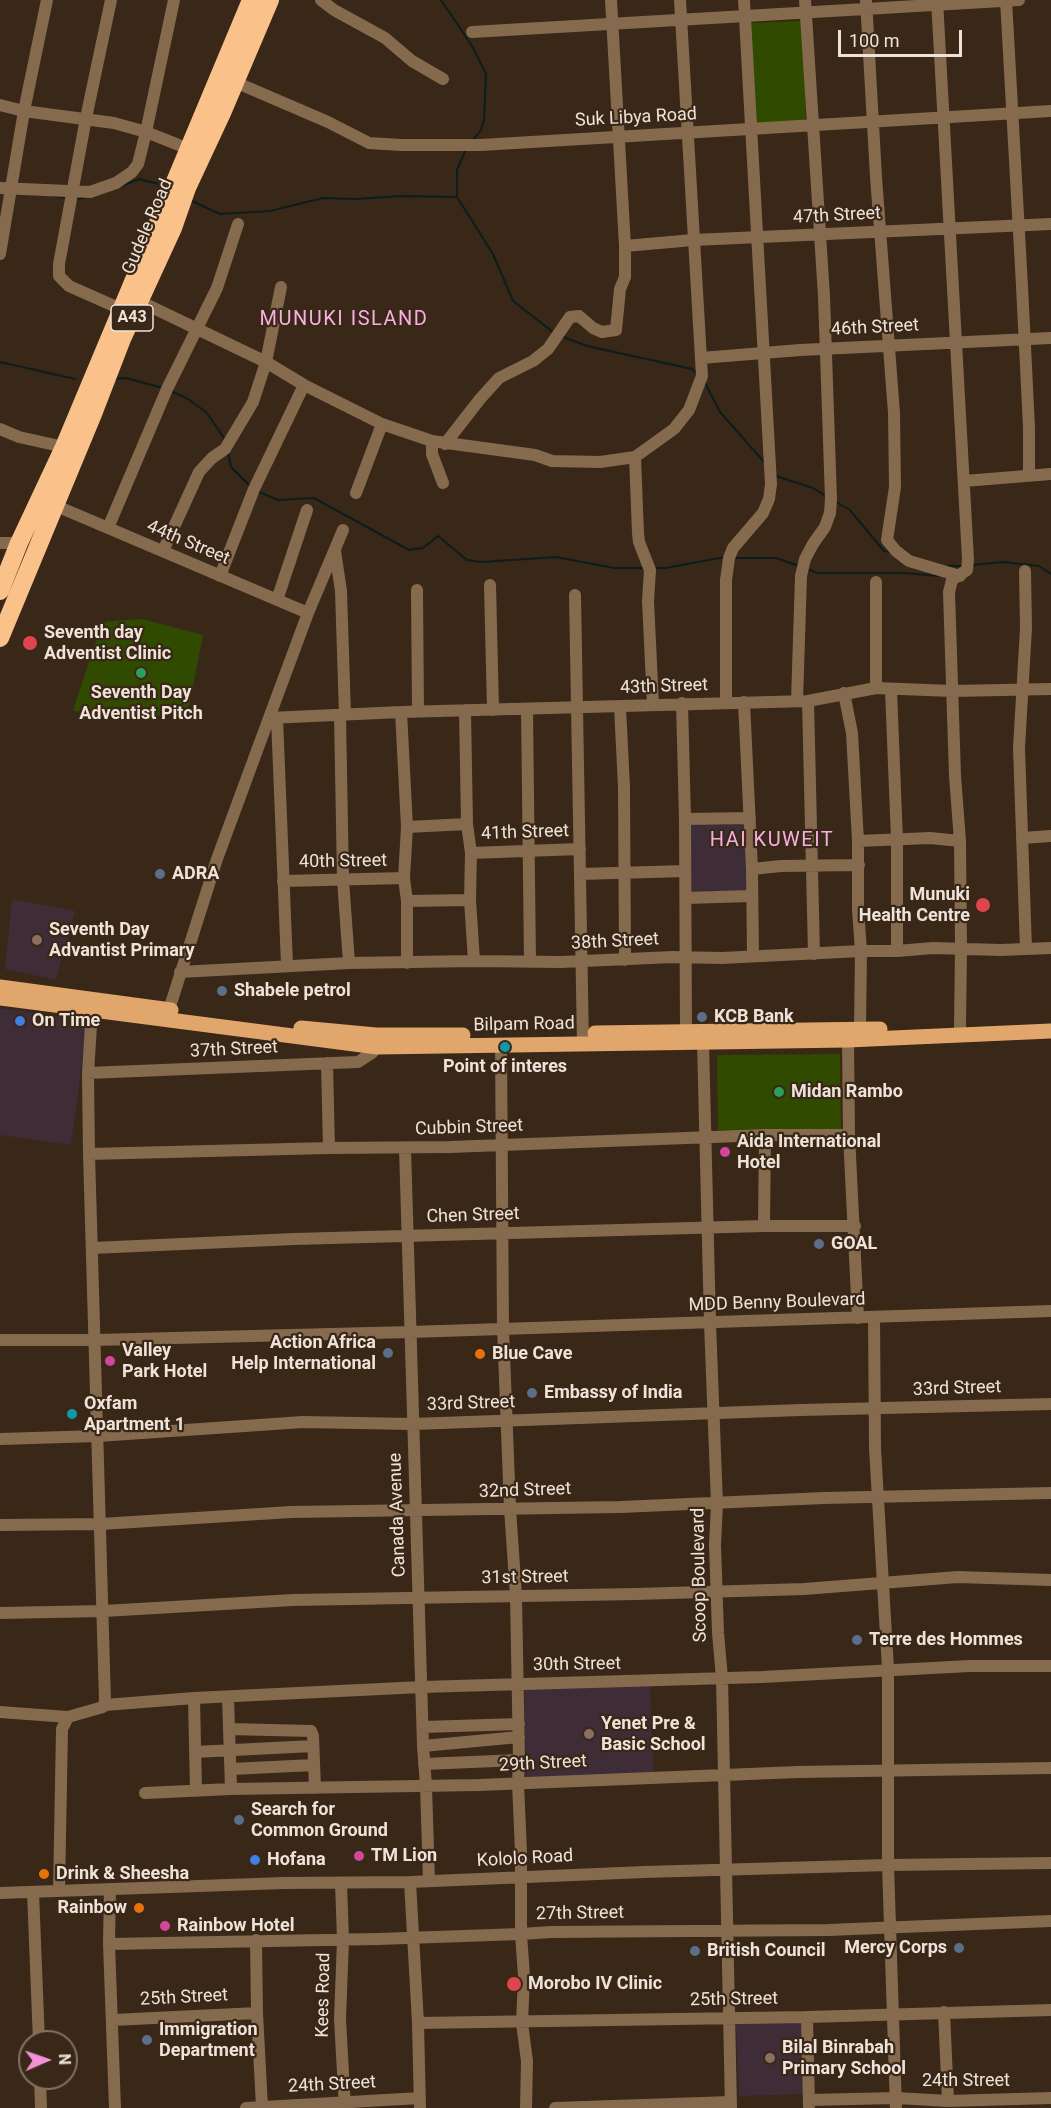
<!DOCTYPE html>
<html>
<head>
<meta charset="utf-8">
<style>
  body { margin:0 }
  #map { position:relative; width:1051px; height:2108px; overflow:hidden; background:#392718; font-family:Roboto,sans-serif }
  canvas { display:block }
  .north { position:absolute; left:18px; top:2030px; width:60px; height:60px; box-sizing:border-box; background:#392718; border:2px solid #827265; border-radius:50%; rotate:88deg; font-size:16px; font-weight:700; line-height:24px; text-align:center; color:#efe3d9 }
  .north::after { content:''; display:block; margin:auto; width:21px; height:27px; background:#f391d5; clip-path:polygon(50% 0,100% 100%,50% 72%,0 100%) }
  .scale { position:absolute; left:838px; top:30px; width:124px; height:27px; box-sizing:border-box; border:3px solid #efe3d9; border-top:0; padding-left:8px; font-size:18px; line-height:21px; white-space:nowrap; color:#efe3d9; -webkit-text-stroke:4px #392718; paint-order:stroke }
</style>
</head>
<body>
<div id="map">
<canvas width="1051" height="2108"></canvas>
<div class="north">N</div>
<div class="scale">100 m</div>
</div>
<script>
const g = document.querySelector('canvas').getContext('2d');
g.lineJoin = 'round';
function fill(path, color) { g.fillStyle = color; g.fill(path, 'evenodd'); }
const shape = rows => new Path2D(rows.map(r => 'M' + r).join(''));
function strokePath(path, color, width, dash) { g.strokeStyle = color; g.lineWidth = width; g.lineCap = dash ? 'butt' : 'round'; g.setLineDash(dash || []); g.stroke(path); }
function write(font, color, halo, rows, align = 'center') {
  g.font = font + ' Roboto,sans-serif'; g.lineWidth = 4.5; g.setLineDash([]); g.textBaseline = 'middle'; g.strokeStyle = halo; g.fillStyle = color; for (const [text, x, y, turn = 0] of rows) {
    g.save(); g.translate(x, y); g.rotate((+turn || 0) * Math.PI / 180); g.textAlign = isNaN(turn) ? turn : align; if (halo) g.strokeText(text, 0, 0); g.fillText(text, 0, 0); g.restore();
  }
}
fill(shape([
  [747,822,748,892,687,896,687,823],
  [12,899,75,911,56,980,5,969],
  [0,1008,88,1020,71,1145,0,1135],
  [650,1685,654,1779,526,1781,524,1689],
  [801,2019,803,2094,739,2096,736,2021]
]), '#3e2d37');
fill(shape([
  [803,21,806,122,753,124,750,23],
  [142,619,203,635,187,717,73,711,102,622],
  [840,1054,841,1129,718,1130,717,1055]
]), '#304b00');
strokePath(shape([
  [441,0,472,46,486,74,484,120,481,130,473,140],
  [466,149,457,170,457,197,493,254,513,301,553,332],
  [122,186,139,179,159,184],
  [55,196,67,198],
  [76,199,88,197],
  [190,200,220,214,270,211,323,198,355,199,402,196,457,197],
  [561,336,587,346,692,369,697,373],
  [0,362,75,379],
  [113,379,126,378,163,388],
  [704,381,720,412,765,463],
  [171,391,188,399,207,413,226,441],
  [228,452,231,467,250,486],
  [776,476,813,488,826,496],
  [257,491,278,500,314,498,409,550,423,548,438,536,467,560,482,562,556,557,614,568,645,568],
  [836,502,850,510,884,551,891,552],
  [734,558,776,558,799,566],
  [972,565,1003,562,1039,566,1051,574],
  [946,566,964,566],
  [654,568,666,568,725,557],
  [807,569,818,573,905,573,938,576,941,574]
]), '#0b1d1d', 2);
strokePath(shape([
  [111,0,86,118,59,264,59,276,69,286,121,309],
  [321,0,334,10,385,38,412,61,443,79],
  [866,0,876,177,894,413,895,487,887,540,896,551,909,561,960,576],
  [937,0,968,559,967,570,952,580,949,592,955,776,960,841,961,948,960,1027],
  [1006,0,1022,286,1029,427,1029,475],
  [472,32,1019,0],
  [235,82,328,122,369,143,401,145,481,145,1051,111],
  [0,105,24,111,114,123,146,132,189,149],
  [0,188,90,192,116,183,132,172,138,164,146,132,174,0],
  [625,246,693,240,1051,224],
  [0,254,24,111,47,0],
  [139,301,266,362,304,385,382,424,432,441,535,455,552,461,600,462,635,457,674,429,689,410,702,376,680,0],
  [701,358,800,350,1051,338],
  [0,429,19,437,64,447],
  [432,441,432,454,443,483],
  [445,444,480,399,499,378,533,361,548,349,570,317,579,316,593,328,602,332,616,330,620,289,625,277,625,246,611,0],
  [635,457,638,533,639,542,650,570,648,601,653,705],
  [964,481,1051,474],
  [356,493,382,424],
  [54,505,308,613],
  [108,528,167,389,217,288,238,224],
  [0,543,19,543],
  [163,551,199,472,212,458,225,449,253,402,266,362,281,287],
  [335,551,341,591,345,715],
  [1025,571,1026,628,1019,748,1026,949],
  [220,576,254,489,304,385],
  [876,582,876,688],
  [490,585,493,710],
  [417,590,418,711],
  [575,595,583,1044],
  [277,600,307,510],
  [891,690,897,840,897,951],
  [844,693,852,733,858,841,858,909,861,951,860,1029],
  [797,701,801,576,805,559,813,544,825,527,830,513,831,499,824,296,805,0],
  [808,701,814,954],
  [744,702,752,869,753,956],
  [682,703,685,819,686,1031],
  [726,703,726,580,729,558,733,548,763,513,769,499,771,484,744,0],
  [620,707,624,787,625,960],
  [527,709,530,962],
  [465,710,467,824,471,853,470,900,474,961],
  [401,712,407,827,404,878,407,901,407,963],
  [340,715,343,880,349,963],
  [269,718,308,613,343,530],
  [277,718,287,965],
  [685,819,750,818],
  [407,827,467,824],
  [1022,838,1051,836],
  [858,841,930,838,960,841],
  [471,853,580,849],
  [752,869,781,866,859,865],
  [580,874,685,871],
  [283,881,404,878],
  [686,898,751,896],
  [407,901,470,900],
  [180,972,349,963,474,961,561,962,673,957,722,958,861,951,897,951,933,948,1000,950,1051,948],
  [167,1016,217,859,269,718,401,712,808,701,876,688,952,691,1051,689],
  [848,1040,849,1135,858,1318],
  [703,1042,710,1323,717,1504,715,1545,718,1633,722,1678,731,2108],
  [501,1044,503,1328,510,1508,516,1596,519,1760,518,1783,521,1852,521,1934,524,1976,522,2023,527,2061,526,2108],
  [327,1063,329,1148],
  [88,1073,358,1062,372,1053,377,1047],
  [405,1148,423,1746,426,1786,429,1881],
  [89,1154,329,1148,450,1147,765,1135,849,1135],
  [764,1226,765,1135],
  [92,1248,294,1239,764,1226,855,1226],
  [874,1317,875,1448,888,1669,888,1865,896,2108],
  [0,1340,95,1340,410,1332,1051,1311],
  [0,1439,98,1436,303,1422,413,1424,801,1410,1051,1404],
  [0,1525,101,1524,291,1512,621,1507,824,1498,1051,1493],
  [0,1613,104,1611,293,1600,636,1594,804,1589,958,1577,1051,1580],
  [228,1697,231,1789],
  [194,1698,196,1791],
  [105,1705,194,1698,422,1687,762,1677,970,1666,1051,1666],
  [0,1712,68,1717],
  [423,1727,519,1724],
  [229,1729,311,1731,313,1736,315,1788],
  [423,1746,519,1737],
  [195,1752,313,1746],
  [424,1764,519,1760],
  [231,1769,314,1765],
  [145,1793,231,1789,479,1785,798,1772,1051,1768],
  [410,1882,418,2023,420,2108],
  [341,1883,343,1940,340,2019,345,2108],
  [110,1889,109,1944,115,2108],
  [59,1891,62,1729,68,1717,103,1707,105,1701,89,1154,88,1073,92,1010],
  [33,1892,39,2042],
  [0,1893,284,1883,410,1882,644,1872,888,1865,1051,1863],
  [256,1940,257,2013,262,2107],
  [109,1944,378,1939,521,1934,551,1932,828,1930,1051,1921],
  [944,2012,948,2101],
  [807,2017,809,2106],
  [113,2020,257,2013],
  [418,2023,807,2017,1051,2010],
  [40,2078,41,2108],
  [809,2100,897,2098,948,2101,1051,2098],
  [246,2108,420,2098],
  [555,2108,731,2102]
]), '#866a4e', 12);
strokePath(shape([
  [0,987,171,1010],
  [0,998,377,1047,848,1040,1051,1031],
  [301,1028,376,1035,463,1035],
  [595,1033,880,1029]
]), '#e0a66b', 15);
strokePath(shape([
  [0,591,19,543,64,447,251,0],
  [0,638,93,414,122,339,173,228,187,188,222,113,270,0]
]), '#fac28a', 18);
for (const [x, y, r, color] of [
  [30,643,8,"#e0444e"],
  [141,673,6,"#2e9e5b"],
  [160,874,6,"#5c6f8a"],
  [983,905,8,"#e0444e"],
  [37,940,6,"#8d6e63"],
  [222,991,6,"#5c6f8a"],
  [702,1017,6,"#5c6f8a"],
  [20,1021,6,"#3f7fe0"],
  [505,1047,6,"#0f9aa8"],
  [779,1092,6,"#2e9e5b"],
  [725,1152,6,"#d1479c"],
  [819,1244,6,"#5c6f8a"],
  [388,1353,6,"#5c6f8a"],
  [480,1354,6,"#e8710a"],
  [110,1361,6,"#d1479c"],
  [532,1393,6,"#5c6f8a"],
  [72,1414,6,"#0f9aa8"],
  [857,1640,6,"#5c6f8a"],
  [589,1734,6,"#8d6e63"],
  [239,1820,6,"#5c6f8a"],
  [359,1856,6,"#d1479c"],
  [255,1860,6,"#3f7fe0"],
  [44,1874,6,"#e8710a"],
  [139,1908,6,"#e8710a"],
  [165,1926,6,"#d1479c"],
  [959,1948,6,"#5c6f8a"],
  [695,1951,6,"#5c6f8a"],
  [514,1984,8,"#e0444e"],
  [147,2040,6,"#5c6f8a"],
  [770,2058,6,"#8d6e63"]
]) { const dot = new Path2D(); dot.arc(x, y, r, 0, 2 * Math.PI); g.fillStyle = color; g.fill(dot); strokePath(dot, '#392718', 2); }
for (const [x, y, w] of [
  [132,318,42]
]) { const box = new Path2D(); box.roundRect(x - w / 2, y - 13, w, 26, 4.5); g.fillStyle = '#392718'; g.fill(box); strokePath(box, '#efe3d9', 1.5); }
write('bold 16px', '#efe3d9', null, [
  ["A43",132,318]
]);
write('18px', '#efe3d9', '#392718', [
  ["Suk Libya Road",636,118,-3],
  ["47th Street",837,216,-3],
  ["Gudele Road",148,227,-67],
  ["46th Street",875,328,-3],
  ["44th Street",188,543,23],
  ["43th Street",664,687,-2],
  ["41th Street",525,833,-2],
  ["40th Street",343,862,-1],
  ["38th Street",615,942,-3],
  ["Bilpam Road",524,1025,-1],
  ["37th Street",234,1050,-3],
  ["Cubbin Street",469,1128,-2],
  ["Chen Street",473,1216,-2],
  ["MDD Benny Boulevard",777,1303,-2],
  ["33rd Street",957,1389,-2],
  ["33rd Street",471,1404,-2],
  ["32nd Street",525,1491,-2],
  ["Canada Avenue",398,1515,-92],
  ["Scoop Boulevard",700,1575,-91],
  ["31st Street",525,1578,-1],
  ["30th Street",577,1665,-1],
  ["29th Street",543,1764,-3],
  ["Kololo Road",525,1859,-3],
  ["27th Street",580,1914,-1],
  ["Kees Road",324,1995,-89],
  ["25th Street",184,1998,-3],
  ["25th Street",734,2000,-1],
  ["24th Street",966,2081],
  ["24th Street",332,2085,-3]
]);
write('bold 18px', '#efe3d9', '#392718', [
  ["Seventh day",44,633],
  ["Adventist Clinic",44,654],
  ["Seventh Day",141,693,"center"],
  ["Adventist Pitch",141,714,"center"],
  ["ADRA",172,874],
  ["Munuki",970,895,"right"],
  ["Health Centre",970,916,"right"],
  ["Seventh Day",49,930],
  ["Advantist Primary",49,951],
  ["Shabele petrol",234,991],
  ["KCB Bank",714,1017],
  ["On Time",32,1021],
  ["Point of interes",505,1067,"center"],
  ["Midan Rambo",791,1092],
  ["Aida International",737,1142],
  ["Hotel",737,1163],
  ["GOAL",831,1244],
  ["Action Africa",376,1343,"right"],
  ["Help International",376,1364,"right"],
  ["Valley",122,1351],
  ["Park Hotel",122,1372],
  ["Blue Cave",492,1354],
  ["Embassy of India",544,1393],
  ["Oxfam",84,1404],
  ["Apartment 1",84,1425],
  ["Terre des Hommes",869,1640],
  ["Yenet Pre &",601,1724],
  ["Basic School",601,1745],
  ["Search for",251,1810],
  ["Common Ground",251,1831],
  ["TM Lion",371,1856],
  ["Hofana",267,1860],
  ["Drink & Sheesha",56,1874],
  ["Rainbow",127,1908,"right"],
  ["Rainbow Hotel",177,1926],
  ["Mercy Corps",947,1948,"right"],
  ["British Council",707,1951],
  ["Morobo IV Clinic",528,1984],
  ["Immigration",159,2030],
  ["Department",159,2051],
  ["Bilal Binrabah",782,2048],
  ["Primary School",782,2069]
], 'left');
g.letterSpacing = '1.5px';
write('20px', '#f6b0de', '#392718', [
  ["MUNUKI ISLAND",344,320],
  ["HAI KUWEIT",772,841]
]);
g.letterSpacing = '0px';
</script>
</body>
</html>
